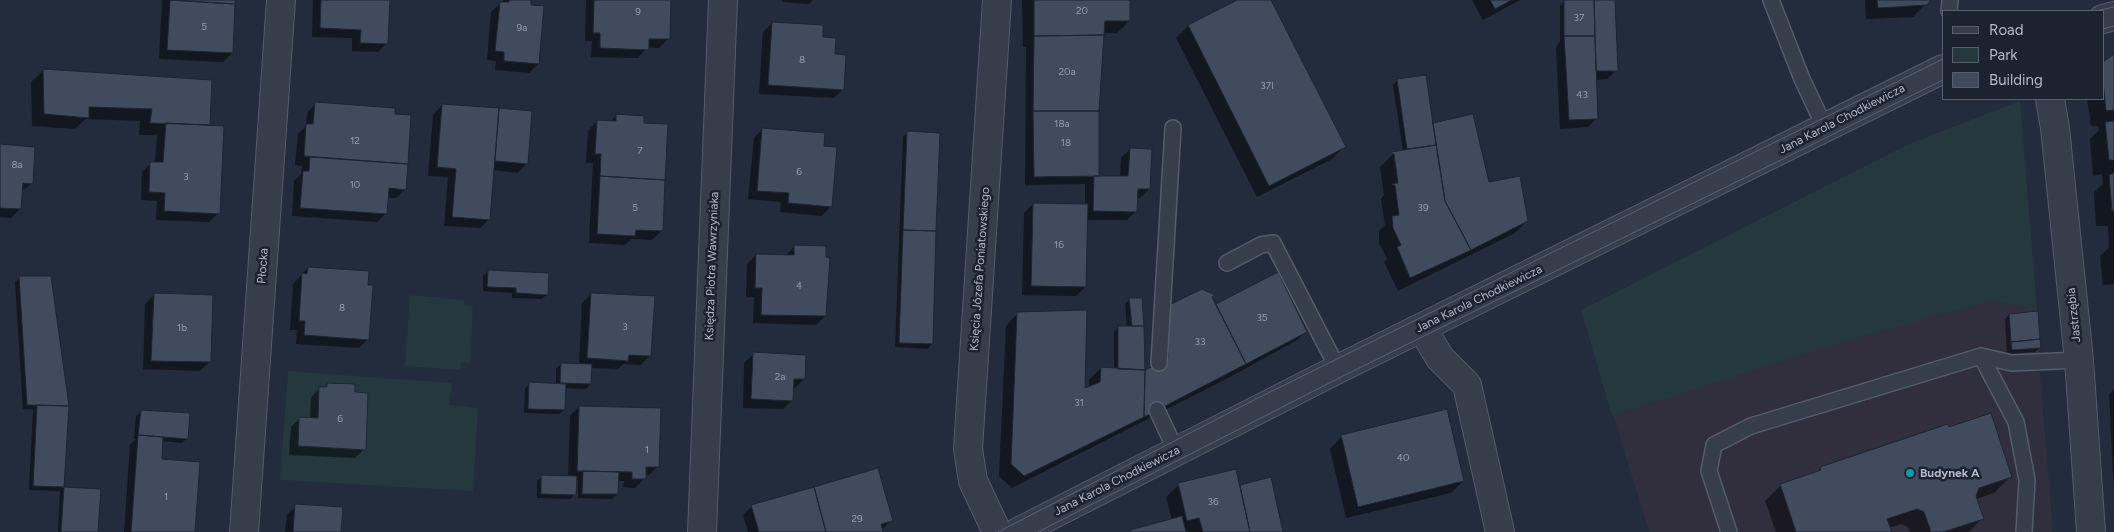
<!DOCTYPE html>
<html>
<head>
<meta charset="utf-8">
<style>
  body { margin:0 }
  #map { position:relative; width:2114px; height:532px; overflow:hidden; background:#222c3c; font-family:Figtree,sans-serif }
  canvas { display:block }
  .legend { position:absolute; left:1942px; top:10px; width:162px; height:90px; box-sizing:border-box; background:#1b2331; border:1px solid #575f6d; margin:0; padding:6px 9px; list-style:none; font-size:15px; color:#b2b9c7 }
  .legend li { display:flex; align-items:center; gap:10px; height:25px }
  .legend b { width:25px; border:1px solid #575f6d }
</style>
</head>
<body>
<div id="map">
<canvas width="2114" height="532"></canvas>
<ul class="legend">
<li><b style="height:6px;background:#363e4c"></b>Road</li>
<li><b style="height:14px;background:#24383d"></b>Park</li>
<li><b style="height:14px;background:#414b5e"></b>Building</li>
</ul>
</div>
<script>
const g = document.querySelector('canvas').getContext('2d');
g.lineJoin = 'round';
function fill(path, color) { g.fillStyle = color; g.fill(path, 'evenodd'); }
const shape = rows => new Path2D(rows.map(r => 'M' + r).join(''));
function strokePath(path, color, width, dash) { g.strokeStyle = color; g.lineWidth = width; g.lineCap = dash ? 'butt' : 'round'; g.setLineDash(dash || []); g.stroke(path); }
function write(font, color, halo, rows, align = 'center') {
  g.font = font + ' Figtree,sans-serif'; g.lineWidth = 5; g.setLineDash([]); g.textBaseline = 'middle'; g.strokeStyle = halo; g.fillStyle = color; for (const [text, x, y, turn = 0] of rows) {
    g.save(); g.translate(x, y); g.rotate((+turn || 0) * Math.PI / 180); g.textAlign = isNaN(turn) ? turn : align; if (halo) g.strokeText(text, 0, 0); g.fillText(text, 0, 0); g.restore();
  }
}
fill(shape([
  [2020,101,2037,311,2038,311,2041,348,2038,349,2053,532,1649,532,1581,310,1907,145]
]), '#312e3d');
fill(shape([
  [2020,101,2037,311,1995,300,1850,340,1612,416,1581,310,1907,145],
  [410,295,464,300,464,305,473,306,470,363,461,362,460,370,405,366],
  [288,371,452,383,449,405,478,408,473,491,280,480]
]), '#24383d');
fill(shape([
  [162,0,235,0,232,53,223,62,159,59],
  [313,0,389,0,387,43,378,52,352,51,352,38,312,37],
  [504,0,530,0,538,64,529,73,495,70,496,61,487,60,491,12],
  [586,0,670,0,668,39,659,48,647,47,638,58,591,57,592,41,585,41],
  [782,0,813,0,809,4,782,2],
  [1022,0,1128,0,1129,21,1117,33,1103,33,1098,86,1097,177,1120,177,1121,158,1130,149,1149,189,1140,198,1136,198,1136,211,1127,220,1086,220,1085,287,1076,296,1022,295,1024,213,1033,204,1085,205,1085,184,1025,185,1026,47,1023,47],
  [1239,0,1270,0,1344,147,1332,159,1257,197,1176,38,1188,26],
  [1472,0,1520,0,1483,20],
  [1865,0,1929,0,1913,17,1866,19],
  [1594,1,1616,70,1607,79,1595,80,1597,118,1588,127,1560,129,1556,47,1560,42,1560,6,1564,2],
  [772,23,821,38,834,55,843,89,834,98,759,94,763,32],
  [2114,56,2114,284,2103,285,2100,256,2109,248,2108,226,2096,226,2094,192,2103,184,2102,174,2093,176,2090,139,2099,130,2098,126,2091,126,2087,99,2103,99,2103,64,2109,58],
  [44,70,209,125,207,127,219,213,209,222,156,220,157,201,141,200,142,172,151,163,155,163,157,135,139,135,140,121,85,119,75,129,32,126,31,82],
  [1398,80,1432,126,1434,124,1488,183,1527,221,1515,233,1398,291,1384,262,1387,259,1379,243,1379,231,1385,225,1381,199,1384,195,1380,167,1394,153,1403,151,1393,85],
  [316,104,410,117,405,189,396,198,387,198,386,213,377,222,292,216,294,181,301,174,302,166,295,165,298,134,306,126,307,113],
  [442,105,531,112,527,163,518,173,493,170,489,219,480,228,444,226,448,177,428,176,433,115],
  [617,115,661,231,652,240,631,239,625,245,589,243,593,163,586,163,588,131,597,121,610,122],
  [763,129,822,147,831,206,822,216,780,212,781,202,748,199,754,138],
  [907,133,932,344,927,349,895,347,903,137],
  [0,146,31,184,21,192,20,209,11,218,0,217],
  [794,247,825,316,816,325,753,323,754,297,746,297,747,264,756,255,785,256],
  [308,268,368,339,359,348,296,344,297,330,290,330,293,284],
  [488,272,547,294,542,299,512,298,512,293,483,291,483,276],
  [1278,274,1306,331,1297,340,1232,376,1012,488,999,476,1006,326,1018,313,1084,390,1089,388,1089,380,1101,368,1114,369,1114,332,1118,327,1127,327,1125,304,1130,299,1143,372,1157,365,1158,319,1211,297,1215,306],
  [20,278,68,406,62,488,99,490,97,532,58,532,60,491,29,490,33,409,23,409,15,282],
  [591,294,650,355,641,365,623,364,618,369,591,368,590,384,586,389,565,388,564,410,559,414,524,413,525,388,530,384,556,384,556,369,561,364,579,365,582,303],
  [154,295,209,362,200,371,143,369,145,304],
  [2009,315,2040,348,2035,352,2007,354,2005,319],
  [754,354,804,379,795,388,792,388,792,400,783,409,743,408,744,363],
  [328,384,364,449,355,458,289,455,291,427,300,418,310,419,311,397,320,388,324,389],
  [2114,389,2114,494,2109,394],
  [579,407,658,466,649,475,645,475,644,479,635,488,623,487,624,481,617,481,617,494,612,499,578,498,578,480,575,480,575,494,570,499,537,498,537,481,542,477,568,477,570,416],
  [141,412,187,438,182,443,162,441,160,460,194,532,124,532,130,445,136,439,134,439,136,416],
  [1342,436,1463,481,1451,493,1346,518,1330,449],
  [1821,468,2010,477,1994,493,1976,499,1982,518,1969,532,1910,532,1908,527,1901,524,1889,528,1890,532,1776,532,1765,501,1781,485,1816,473],
  [1179,485,1239,488,1240,486,1282,532,1188,532,1188,530,1185,532,1130,532,1172,520,1166,497],
  [296,506,340,532,285,532,287,515],
  [752,506,892,520,881,530,882,532,748,532,743,515]
]), '#0007');
const building = shape([
  [170,0,235,4,233,53,167,50,170,0],
  [170,0,235,0,235,4,170,0],
  [321,0,390,0,388,44,360,43,361,30,320,28,321,0],
  [509,0,531,0,531,5,544,6,539,64,504,61,504,52,495,51,500,2,509,2,509,0],
  [594,0,671,0,670,39,649,39,649,50,600,48,600,33,593,33,594,0],
  [1034,0,1130,0,1130,21,1105,21,1104,35,1034,36,1034,0],
  [1237,0,1271,0,1346,147,1269,186,1188,25,1237,0],
  [1490,0,1512,0,1495,9,1490,0],
  [1564,0,1594,0,1595,36,1564,36,1564,0],
  [1594,0,1615,0,1618,71,1596,71,1594,0],
  [1877,0,1931,0,1927,5,1878,8,1877,0],
  [772,22,823,25,823,37,836,38,835,54,846,55,844,90,768,85,772,22],
  [1104,35,1099,111,1033,111,1034,36,1104,35],
  [1564,36,1595,36,1598,119,1569,120,1564,36],
  [2114,54,2114,114,2114,110,2106,111,2103,81,2103,62,2114,54],
  [43,69,212,80,210,125,150,123,152,109,89,107,89,118,44,114,43,69],
  [1426,75,1436,145,1407,149,1397,79,1426,75],
  [315,102,395,108,395,114,411,115,408,164,304,156,306,124,313,124,315,102],
  [442,104,499,108,490,220,452,217,456,169,437,167,442,104],
  [499,108,532,111,528,164,495,161,499,108],
  [1033,111,1099,111,1099,176,1034,177,1033,111],
  [616,114,644,116,644,123,668,124,665,180,600,176,601,154,595,154,597,120,616,121,616,114],
  [1473,114,1489,182,1520,176,1528,221,1471,250,1445,201,1433,123,1473,114],
  [2114,121,2114,160,2109,160,2105,122,2114,121],
  [166,123,224,126,220,214,164,211,165,193,149,192,150,162,163,162,166,123],
  [762,128,825,133,824,146,837,147,832,207,788,203,789,193,757,191,762,128],
  [907,131,940,133,936,231,903,230,907,131],
  [0,144,35,147,33,184,23,183,21,209,0,208,0,144],
  [1436,145,1445,201,1471,250,1410,278,1397,247,1401,245,1393,228,1392,216,1399,215,1395,185,1392,185,1392,184,1398,183,1394,154,1391,154,1391,152,1436,145],
  [1130,148,1152,149,1150,189,1138,189,1137,212,1093,211,1094,176,1128,176,1130,148],
  [310,157,408,164,406,190,389,188,387,214,300,208,303,171,309,171,310,157],
  [2114,173,2114,211,2112,211,2109,175,2114,173],
  [600,176,665,180,663,231,636,230,635,236,597,234,600,176],
  [1033,203,1088,204,1086,287,1031,286,1033,203],
  [903,230,936,231,933,344,899,343,903,230],
  [794,245,826,246,826,257,830,258,826,316,761,315,762,288,755,288,756,254,794,255,794,245],
  [308,267,369,271,368,285,373,285,369,340,304,335,305,321,299,321,302,273,307,274,308,267],
  [488,270,549,273,548,295,516,293,516,288,487,287,488,270],
  [1278,272,1307,332,1246,364,1216,304,1278,272],
  [19,276,51,276,69,406,27,405,19,276],
  [1202,289,1215,295,1212,297,1246,364,1144,417,1145,370,1168,359,1169,305,1202,289],
  [154,293,213,295,211,362,151,361,154,293],
  [591,293,655,296,651,356,629,355,628,361,587,358,591,293],
  [1129,298,1142,298,1144,326,1132,326,1129,298],
  [1087,310,1085,388,1100,382,1101,367,1145,370,1144,417,1024,476,1011,464,1017,312,1087,310],
  [2037,311,2038,311,2040,339,2011,342,2009,314,2037,311],
  [1118,326,1144,326,1145,370,1118,369,1118,326],
  [2040,339,2041,348,2012,350,2011,342,2040,339],
  [753,352,806,355,805,379,794,379,793,401,751,399,753,352],
  [561,363,592,364,591,384,560,383,561,363],
  [529,382,566,384,565,410,528,409,529,382],
  [327,383,355,384,355,392,368,393,366,450,298,446,299,417,318,418,319,387,327,387,327,383],
  [37,405,69,406,64,487,33,486,37,405],
  [579,406,661,408,659,467,646,467,646,479,632,479,632,472,577,471,579,406],
  [1447,409,1464,481,1358,507,1341,435,1447,409],
  [141,410,190,413,188,439,138,435,141,410],
  [1991,413,2012,477,1979,488,1976,496,1984,519,1943,532,1931,532,1924,512,1917,509,1887,519,1892,532,1796,532,1780,484,1821,470,1820,467,1948,424,1949,427,1991,413],
  [138,435,163,437,162,459,200,462,195,532,131,532,138,435],
  [878,468,893,521,881,524,883,532,826,532,814,487,878,468],
  [1236,469,1250,532,1203,532,1199,518,1187,521,1178,483,1236,469],
  [583,471,619,472,618,494,582,494,583,471],
  [541,475,577,476,576,495,541,494,541,475],
  [1271,477,1283,532,1250,532,1240,485,1271,477],
  [64,487,101,489,98,532,61,532,64,487],
  [814,487,826,532,759,532,751,505,814,487],
  [295,504,343,507,341,532,293,532,295,504],
  [1182,516,1186,532,1131,532,1130,530,1182,516]
]);
fill(building, '#414b5e');
strokePath(building, '#1d2533', 1);
const service = shape([
  [1771,0,1802,79,1825,128],
  [1949,11,1950,0],
  [1227,263,1261,245,1273,243,1338,369],
  [1159,363,1173,128],
  [1157,410,1176,451],
  [1729,532,1709,471,1714,445,1751,426,1981,356],
  [2024,532,2027,480,2016,422,1981,356,2012,363,2079,360]
]);
const minor = shape([
  [997,0,968,449,973,481,997,532],
  [2050,99,2055,128,2079,360,2091,532],
  [1422,328,1440,358,1467,385,1500,532],
  [244,532,281,0],
  [702,532,723,0]
]);
const tertiary = shape([
  [2103,19,2114,16],
  [1018,532,1338,369,1943,69]
]);
strokePath(service, '#545c6a', 18);
strokePath(minor, '#545c6a', 30);
strokePath(tertiary, '#545c6a', 30);
strokePath(service, '#363e4c', 15);
strokePath(minor, '#363e4c', 28);
strokePath(tertiary, '#363e4c', 28);
strokePath(shape([
  [2095,11,2114,7],
  [2103,29,2114,26],
  [998,532,1252,401,1943,59],
  [1038,532,1341,377,1943,80]
]), '#586173', 1);
for (const [x, y, r, color] of [
  [1910,473,5,"#0f9aa8"]
]) { const dot = new Path2D(); dot.arc(x, y, r, 0, 2 * Math.PI); g.fillStyle = color; g.fill(dot); strokePath(dot, '#1b2331', 2); }
write('10px', '#969ead', null, [
  ["20",1082,11],
  ["9",638,12],
  ["37",1579,18],
  ["5",204,27],
  ["9a",522,28],
  ["8",802,60],
  ["20a",1067,72],
  ["37I",1267,86],
  ["43",1582,95],
  ["18a",1062,124],
  ["12",355,141],
  ["18",1066,143],
  ["7",640,151],
  ["8a",17,165],
  ["6",799,172],
  ["3",186,177],
  ["10",355,185],
  ["5",635,208],
  ["39",1423,208],
  ["16",1059,245],
  ["4",799,286],
  ["8",342,308],
  ["35",1262,318],
  ["3",625,327],
  ["1b",182,328],
  ["33",1200,342],
  ["2a",780,377],
  ["31",1079,403],
  ["6",340,419],
  ["1",647,450],
  ["40",1403,458],
  ["1",166,497],
  ["36",1213,502],
  ["29",857,519]
]);
write('12px', '#b2b9c7', '#1b2331', [
  ["Jana Karola Chodkiewicza",1842,119,-27],
  ["Płocka",263,266,-86],
  ["Księdza Piotra Wawrzyniaka",712,266,-88],
  ["Księcia Józefa Poniatowskiego",980,269,-86],
  ["Jana Karola Chodkiewicza",1479,299,-26],
  ["Jastrzębia",2074,315,-96],
  ["Jana Karola Chodkiewicza",1117,481,-27]
]);
write('bold 12px', '#b2b9c7', '#1b2331', [
  ["Budynek A",1920,473]
], 'left');
</script>
</body>
</html>
